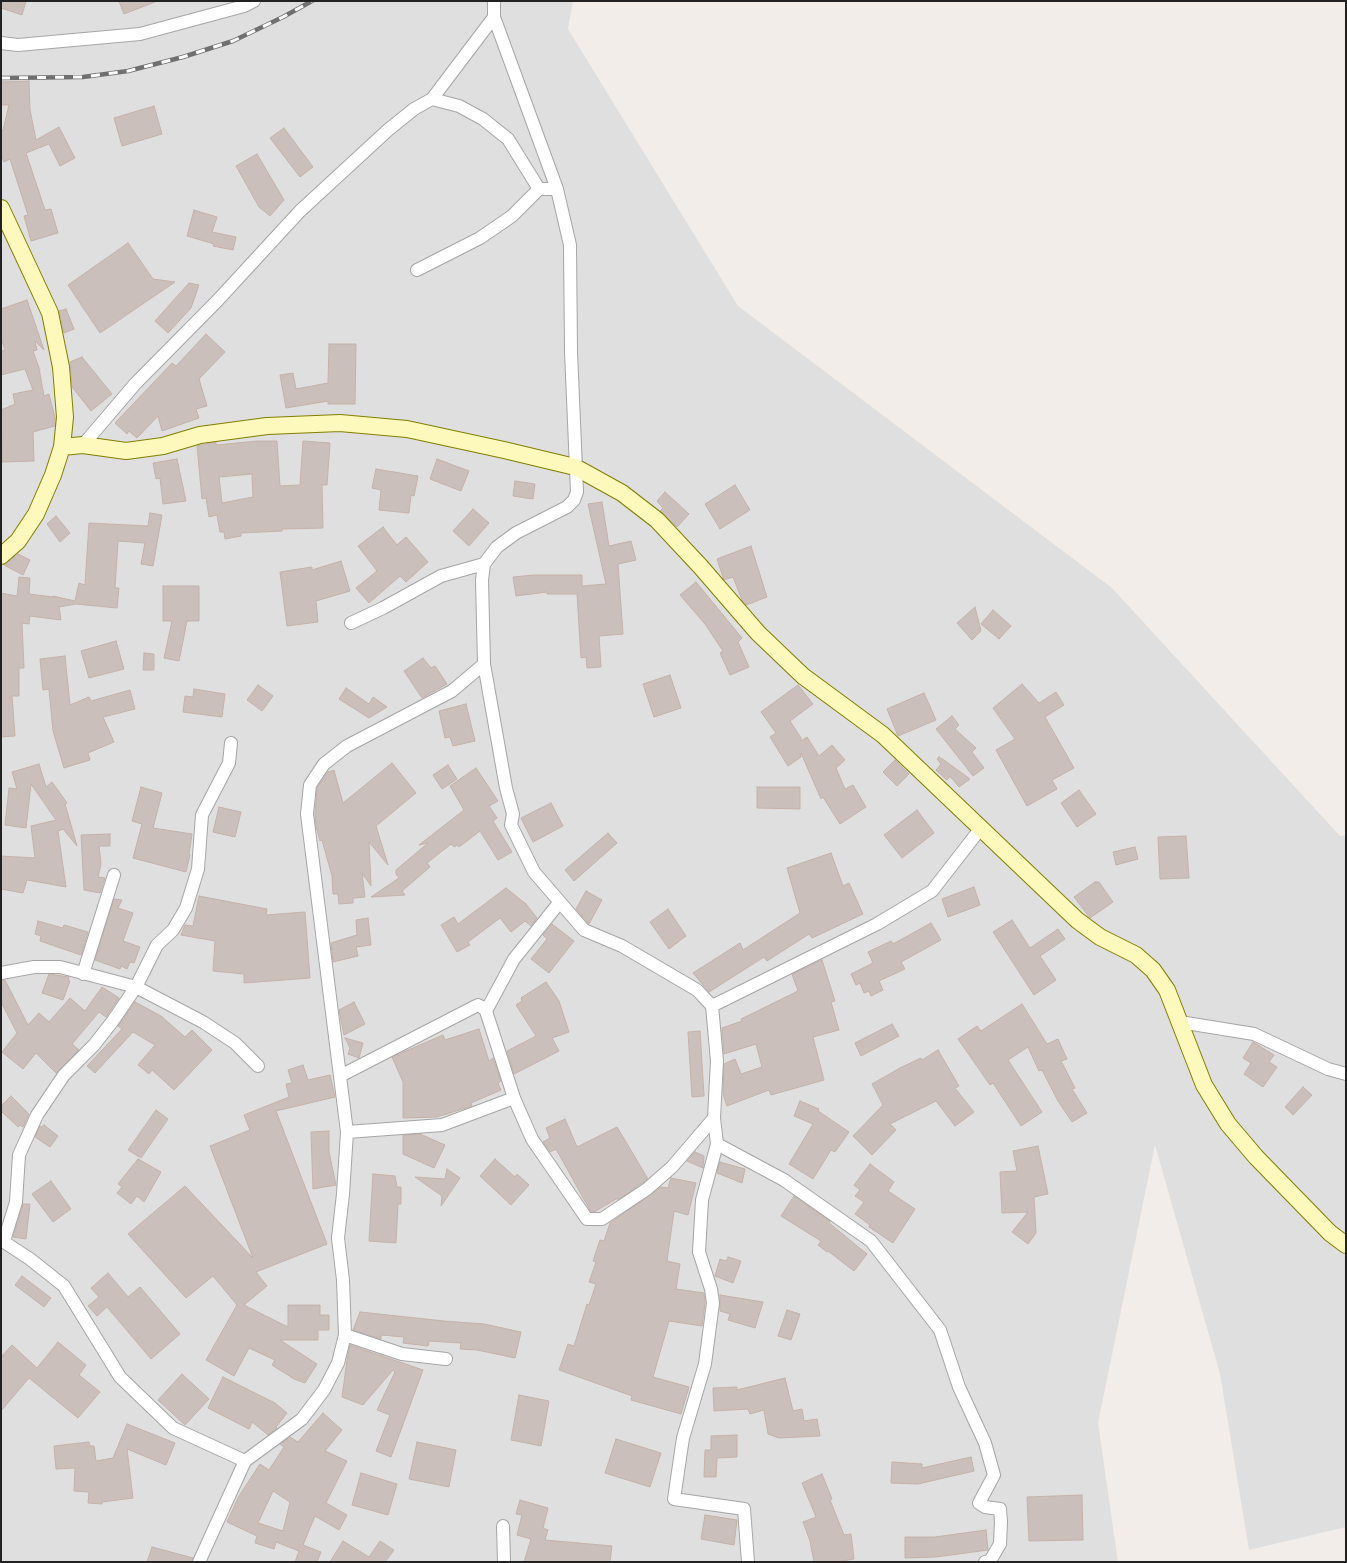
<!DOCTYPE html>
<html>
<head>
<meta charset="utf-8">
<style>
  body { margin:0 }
  #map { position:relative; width:1347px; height:1563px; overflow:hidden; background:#f2ede8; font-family:Jost,sans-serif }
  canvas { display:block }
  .frame { position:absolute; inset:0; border:2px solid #222; pointer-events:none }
</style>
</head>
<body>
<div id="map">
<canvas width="1347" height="1563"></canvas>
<div class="frame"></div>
</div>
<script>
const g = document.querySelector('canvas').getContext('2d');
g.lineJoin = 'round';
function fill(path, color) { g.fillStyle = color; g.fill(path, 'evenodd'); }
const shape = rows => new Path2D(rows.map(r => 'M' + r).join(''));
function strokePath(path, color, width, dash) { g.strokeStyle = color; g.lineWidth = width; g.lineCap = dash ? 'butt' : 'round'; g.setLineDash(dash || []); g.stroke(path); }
fill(shape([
  [1,1,573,1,568,29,738,306,1112,588,1340,836,1346,835,1346,1527,1249,1550,1220,1374,1155,1145,1098,1423,1118,1562,1,1562]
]), '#e0dfdf');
const building = shape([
  [1,1,26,1,22,15,1,8,1,1],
  [119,1,155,1,155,2,124,14,119,1],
  [29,81,30,110,36,140,59,127,75,158,60,166,49,144,26,153,45,210,51,209,58,233,31,241,24,216,28,215,10,159,4,162,1,154,1,130,3,130,9,105,1,105,1,82,29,81],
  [154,106,162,134,122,146,114,118,154,106],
  [284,128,313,167,300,177,270,138,284,128],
  [257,154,284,200,270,216,259,207,236,166,257,154],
  [194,210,217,217,212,232,236,237,233,250,213,246,214,244,187,236,194,210],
  [128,243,153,279,175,282,100,333,68,285,128,243],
  [189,283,199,285,191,308,168,333,155,321,189,283],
  [27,300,44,350,35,341,37,350,33,351,39,368,44,396,49,394,55,418,55,426,33,432,34,461,2,462,1,410,15,404,13,394,33,390,25,369,1,375,1,351,5,350,1,339,1,309,27,300],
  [66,309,74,329,64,333,59,311,66,309],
  [206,334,225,352,199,379,207,406,196,409,199,418,162,431,158,416,137,438,129,431,127,434,115,423,172,363,176,366,206,334],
  [329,344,356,344,355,404,328,404,328,401,286,408,280,375,293,373,296,389,328,383,329,344],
  [82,357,112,394,91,411,72,387,70,362,82,357],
  [258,441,277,441,280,486,300,485,303,441,330,443,327,485,322,485,323,528,282,529,282,531,241,533,241,536,225,539,224,532,220,532,217,515,209,517,206,498,202,499,197,446,216,442,216,445,258,441],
  [252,474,253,497,222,503,219,477,252,474],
  [177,459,186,501,163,504,160,478,156,479,153,463,177,459],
  [437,459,469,471,461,491,430,479,437,459],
  [376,469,418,476,414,496,411,495,409,513,379,510,381,490,372,488,376,469],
  [515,481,535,484,533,499,513,496,515,481],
  [735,485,750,510,720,529,705,504,735,485],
  [665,492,689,514,677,527,660,511,663,508,657,501,665,492],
  [602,502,609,546,631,541,636,560,618,564,623,634,599,636,601,667,587,668,586,657,581,658,577,594,547,594,547,592,516,596,513,577,534,575,582,575,582,586,606,584,588,504,602,502],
  [473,509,489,523,469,546,453,531,473,509],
  [150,513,162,515,153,566,141,564,145,543,118,541,115,588,119,588,117,608,76,604,59,607,61,620,30,616,29,624,22,623,24,668,19,668,19,696,12,696,15,736,1,737,1,593,17,596,19,577,30,578,29,594,53,597,53,596,75,601,79,583,85,585,89,523,148,526,150,513],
  [56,516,70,533,60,542,47,524,56,516],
  [383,527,397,545,406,537,428,562,406,582,400,576,369,603,356,588,377,571,358,546,383,527],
  [751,546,767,597,746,605,742,600,733,577,724,580,717,559,751,546],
  [18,554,30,560,23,575,4,565,18,554],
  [341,561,350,591,316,601,318,622,287,626,280,572,312,567,312,570,341,561],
  [696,582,742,638,738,642,749,667,730,675,720,653,723,651,705,624,680,595,696,582],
  [163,586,199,586,199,621,187,621,179,661,164,658,172,621,163,621,163,586],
  [975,607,981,631,972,640,957,623,975,607],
  [993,610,1011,626,999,639,981,624,993,610],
  [116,641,124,669,89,678,81,651,116,641],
  [144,653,154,654,154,670,143,670,144,653],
  [65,656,70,705,89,697,91,701,130,690,135,709,103,717,114,742,88,753,90,760,64,768,53,731,49,689,43,690,40,659,65,656],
  [423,658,431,668,435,666,447,684,422,698,404,671,423,658],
  [670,675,681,708,654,717,643,684,670,675],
  [1022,684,1039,703,1056,692,1064,705,1045,717,1074,768,1052,780,1057,789,1027,806,996,750,1015,739,993,708,1022,684],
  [258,685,273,696,262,711,247,700,258,685],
  [798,685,813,704,790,721,801,738,801,741,807,737,819,756,832,745,845,760,836,768,845,789,853,785,866,807,840,824,823,797,821,799,801,753,801,757,788,766,770,737,776,733,761,712,798,685],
  [346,688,369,704,373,697,387,707,369,718,339,699,346,688],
  [194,689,225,694,222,717,183,712,185,696,193,697,194,689],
  [924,693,936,720,898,736,887,709,924,693],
  [466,704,475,741,453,746,450,737,445,738,439,711,466,704],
  [952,716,959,725,955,729,976,748,972,752,984,768,973,776,936,729,952,716],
  [939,757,944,760,970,779,959,787,950,776,947,780,936,770,941,764,937,759,939,757],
  [895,760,909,774,897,786,883,772,895,760],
  [392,763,416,793,376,826,388,865,369,842,371,886,362,873,365,897,353,898,353,903,339,904,338,894,333,894,332,876,322,840,320,841,316,826,315,814,317,788,328,772,334,770,343,803,392,763],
  [39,764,46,787,52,782,67,803,65,804,77,846,63,829,58,831,66,887,27,880,23,893,1,889,1,856,35,858,31,826,56,820,31,784,26,828,5,825,9,788,17,789,12,772,39,764],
  [448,765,457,779,442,789,433,775,448,765],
  [476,768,498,801,489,806,497,818,493,821,512,852,498,860,480,831,459,847,457,845,454,847,451,844,427,863,430,867,402,891,405,895,371,897,399,878,396,874,396,870,428,843,419,845,464,810,450,786,476,768],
  [141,787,162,793,153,828,192,834,189,854,190,855,186,872,133,858,142,824,132,821,141,787],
  [757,787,800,787,800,809,757,808,757,787],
  [1079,790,1096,814,1077,827,1061,803,1079,790],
  [551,803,563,826,533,842,521,818,551,803],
  [219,807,241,812,235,837,213,832,219,807],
  [917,810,934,833,902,858,884,835,917,810],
  [608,833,617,843,574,881,565,870,608,833],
  [110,834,110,846,99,846,101,864,98,877,105,878,100,893,84,890,81,835,110,834],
  [1186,836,1189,878,1160,879,1158,837,1186,836],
  [1135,847,1138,859,1116,865,1113,852,1135,847],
  [831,853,843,886,849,883,863,914,812,938,809,934,767,961,764,957,709,992,693,973,740,943,743,950,800,913,787,868,831,853],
  [1095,882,1099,882,1113,902,1090,918,1074,897,1095,882],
  [974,887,980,905,948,917,942,899,974,887],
  [506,888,526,904,537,918,531,926,525,921,511,932,500,918,468,942,470,945,457,952,441,925,454,917,458,924,506,888],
  [586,891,602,900,589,924,576,909,586,891],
  [199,896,267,909,266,915,305,912,310,978,244,983,244,974,213,971,215,941,181,935,185,925,193,926,199,896],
  [114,899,122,900,118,908,133,913,123,941,140,947,134,963,130,962,127,969,121,966,120,969,95,960,114,899],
  [668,909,686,936,669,949,650,922,668,909],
  [368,918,371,945,356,947,358,956,333,962,331,943,357,935,356,920,368,918],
  [1012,920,1030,948,1058,929,1065,939,1040,956,1056,980,1034,995,993,932,1012,920],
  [38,921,63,928,64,925,88,932,81,955,40,941,41,936,35,934,38,921],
  [931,923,941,940,901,962,905,969,879,981,883,990,871,996,869,991,864,993,860,983,856,985,851,974,873,963,868,952,891,941,893,944,931,923],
  [552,924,574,941,549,973,531,959,547,939,543,935,552,924],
  [822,960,835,1001,831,1002,839,1030,813,1037,824,1080,771,1095,769,1090,727,1106,723,1094,724,1064,735,1059,741,1074,762,1067,756,1044,724,1054,722,1028,742,1021,741,1019,798,991,792,974,822,960],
  [49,974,69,977,68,981,70,981,63,1000,42,993,49,974],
  [1,980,5,980,28,1025,39,1013,49,1022,70,998,85,1011,102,987,119,998,106,1017,99,1012,72,1044,79,1050,56,1073,36,1053,23,1069,2,1052,17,1033,1,1002,1,980],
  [546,982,559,1001,569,1032,552,1038,559,1051,514,1074,507,1051,536,1036,516,1005,522,1001,521,998,546,982],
  [135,1002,161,1016,185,1037,192,1030,212,1050,174,1090,152,1070,149,1074,138,1065,155,1045,133,1032,95,1073,87,1066,122,1029,118,1026,135,1002],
  [354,1002,365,1024,344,1035,339,1010,354,1002],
  [1022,1004,1047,1044,1058,1039,1067,1059,1061,1061,1075,1088,1072,1089,1087,1113,1072,1122,1058,1101,1042,1070,1039,1071,1028,1047,1008,1060,1042,1112,1021,1126,993,1083,990,1085,958,1039,977,1026,981,1031,1022,1004],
  [892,1024,899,1036,861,1056,855,1043,892,1024],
  [479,1029,489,1061,493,1058,501,1081,498,1083,501,1090,471,1103,472,1106,437,1117,403,1118,403,1082,392,1057,443,1035,445,1040,479,1029],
  [700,1031,704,1096,692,1097,688,1032,700,1031],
  [345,1038,363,1043,359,1058,348,1054,350,1048,345,1038],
  [1253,1042,1274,1055,1269,1062,1277,1067,1263,1087,1244,1074,1251,1063,1243,1058,1253,1042],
  [938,1050,959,1086,955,1088,974,1112,955,1126,936,1101,890,1124,896,1130,872,1155,853,1136,883,1105,872,1084,900,1068,921,1058,922,1060,938,1050],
  [303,1065,308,1080,330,1075,335,1097,276,1111,327,1244,256,1272,267,1286,244,1305,288,1327,288,1305,320,1305,320,1315,329,1315,329,1330,318,1330,318,1340,280,1340,317,1364,305,1383,294,1379,272,1365,275,1360,249,1348,234,1376,206,1360,237,1305,213,1276,186,1298,128,1234,185,1186,253,1258,210,1146,250,1130,244,1115,289,1097,286,1084,292,1083,288,1070,303,1065],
  [1303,1087,1312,1095,1293,1115,1285,1107,1303,1087],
  [11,1096,29,1114,23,1127,20,1125,18,1127,1,1111,1,1106,11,1096],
  [800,1101,819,1109,818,1111,849,1132,835,1152,831,1150,813,1179,789,1164,813,1124,794,1116,800,1101],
  [156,1110,168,1119,141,1158,128,1150,156,1110],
  [565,1119,577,1147,617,1127,648,1179,618,1200,618,1198,594,1212,591,1212,556,1149,550,1152,543,1142,550,1138,546,1128,565,1119],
  [44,1125,58,1136,50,1147,35,1137,40,1126,42,1127,44,1125],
  [329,1131,329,1152,336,1185,313,1189,311,1132,329,1131],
  [420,1134,445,1145,434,1168,403,1154,403,1135,420,1134],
  [1038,1146,1048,1194,1034,1197,1036,1233,1028,1244,1012,1232,1028,1212,1002,1213,1000,1172,1017,1171,1013,1151,1038,1146],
  [695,1152,704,1156,703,1168,687,1161,695,1152],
  [138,1159,161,1172,144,1202,137,1196,131,1204,117,1193,122,1187,118,1184,138,1159],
  [495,1159,515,1177,517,1174,529,1185,511,1205,480,1176,495,1159],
  [720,1162,745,1169,742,1183,717,1173,720,1162],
  [870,1164,894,1182,888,1191,915,1209,893,1243,869,1227,870,1225,855,1214,864,1202,855,1196,860,1190,854,1185,870,1164],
  [447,1169,460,1178,441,1206,442,1196,415,1177,445,1179,447,1169],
  [373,1174,395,1176,397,1187,401,1187,401,1204,398,1204,396,1243,369,1241,373,1174],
  [671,1178,696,1183,688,1215,674,1211,667,1261,680,1264,676,1289,704,1293,705,1303,702,1326,669,1321,653,1377,689,1387,681,1414,631,1400,632,1396,559,1370,568,1344,574,1346,587,1304,589,1305,596,1284,589,1282,596,1262,593,1261,600,1240,604,1241,610,1223,661,1187,668,1188,671,1178],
  [51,1181,71,1209,53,1222,32,1194,51,1181],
  [794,1196,830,1221,829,1223,867,1254,854,1271,828,1251,827,1252,818,1245,821,1241,781,1216,794,1196],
  [23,1204,30,1204,26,1239,13,1237,23,1204],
  [728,1257,741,1261,733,1283,715,1276,720,1259,726,1261,728,1257],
  [108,1273,128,1297,140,1287,180,1334,151,1359,107,1307,97,1316,88,1306,99,1297,91,1288,108,1273],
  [22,1276,51,1298,44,1307,15,1285,22,1276],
  [720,1295,763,1302,755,1328,728,1320,730,1314,720,1311,720,1295],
  [787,1310,800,1314,791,1340,778,1336,787,1310],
  [360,1312,444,1321,484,1324,521,1332,515,1358,477,1350,460,1349,461,1343,429,1341,428,1346,403,1343,404,1337,381,1335,381,1339,353,1330,360,1312],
  [58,1342,86,1365,79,1375,100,1392,78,1418,29,1378,1,1411,1,1357,12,1345,37,1368,58,1342],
  [350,1345,423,1370,391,1457,376,1451,390,1415,377,1410,395,1372,393,1370,363,1405,342,1397,347,1360,350,1345],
  [182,1374,209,1399,185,1425,158,1400,182,1374],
  [223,1377,275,1403,287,1413,276,1427,277,1428,268,1435,252,1422,249,1429,208,1408,223,1377],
  [785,1378,793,1411,802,1409,804,1421,817,1419,820,1436,779,1438,768,1434,764,1410,750,1414,748,1409,714,1411,713,1388,737,1387,737,1390,785,1378],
  [519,1395,549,1401,541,1446,511,1440,519,1395],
  [323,1413,342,1430,325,1451,347,1461,326,1503,347,1515,339,1530,315,1516,303,1545,321,1552,317,1562,295,1562,299,1551,276,1542,274,1549,255,1543,257,1536,227,1522,239,1496,260,1464,269,1470,284,1447,280,1444,290,1437,298,1442,323,1413],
  [273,1491,290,1502,283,1531,258,1523,273,1491],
  [127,1424,175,1443,166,1465,127,1449,133,1498,102,1502,102,1504,88,1503,89,1492,74,1491,75,1468,56,1469,54,1446,89,1442,90,1446,94,1446,96,1461,113,1458,127,1424],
  [737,1435,737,1457,717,1458,716,1477,704,1477,705,1450,711,1450,711,1436,737,1435],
  [616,1439,661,1453,650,1487,605,1473,616,1439],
  [417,1442,456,1450,449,1487,409,1479,417,1442],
  [971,1457,974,1471,918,1484,891,1483,892,1462,922,1464,922,1468,971,1457],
  [361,1473,397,1484,388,1515,352,1505,361,1473],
  [822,1474,832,1499,830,1500,844,1535,851,1534,854,1559,836,1562,814,1562,810,1541,803,1522,816,1517,802,1483,822,1474],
  [1082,1495,1083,1540,1029,1541,1027,1497,1082,1495],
  [520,1500,548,1508,543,1528,548,1530,545,1540,612,1546,610,1562,524,1562,531,1539,517,1535,522,1515,516,1514,520,1500],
  [705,1515,737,1520,734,1545,701,1539,705,1515],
  [986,1530,988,1550,936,1557,905,1558,905,1537,935,1537,986,1530],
  [343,1541,369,1557,380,1541,394,1550,385,1562,330,1562,343,1541],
  [152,1547,193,1558,192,1562,147,1562,152,1547]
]);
fill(building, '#cabfbb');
strokePath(building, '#c5b2a9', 1);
const street = shape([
  [494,1,494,17,557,189,570,245,571,352,577,492,574,500,567,507,516,533,497,547,484,564,482,580,484,664,506,788,513,814,511,825,534,872,584,930,622,946,697,990,712,1006,717,1061,714,1118,717,1144,702,1200,699,1252,711,1289,713,1303,705,1364,683,1438,674,1499,744,1509,748,1562],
  [1,43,18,45,140,34,244,6,254,1],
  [432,99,459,106,483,119,508,139,539,189,557,189],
  [417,270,480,238,512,216,539,189],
  [83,445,135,384,218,300,300,211,388,130,414,109,432,99,494,17],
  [351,623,383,608,441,576,484,564],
  [1,973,34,967,60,967,136,987,203,1022,235,1043,258,1066],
  [83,974,114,875],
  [712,1006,877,924,932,891,981,828],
  [486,1011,514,959,559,903],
  [1180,1022,1254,1034,1328,1069,1346,1074],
  [340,1076,474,1007,478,1005,482,1007,486,1011,514,1098,532,1139,587,1219,602,1219,647,1189,672,1167,714,1118],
  [347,1132,442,1125,514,1098],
  [717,1144,784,1180,871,1241,940,1330,959,1387,985,1443,994,1475,979,1503,985,1507,1000,1509,1001,1522,1000,1544,990,1561,985,1562],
  [1,1240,30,1259,64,1286,120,1377,173,1428,245,1461],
  [4,1241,16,1202,19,1155,37,1115,64,1075,94,1045,112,1022,136,987,157,945,173,930,186,908,198,869,202,815,229,763,231,743],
  [345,1335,402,1354,446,1359],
  [503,1526,504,1562],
  [199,1562,245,1461,302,1419,324,1390,338,1363,345,1335,343,1280,338,1238,343,1194,347,1132,307,814,310,785,324,764,347,746,452,691,484,664]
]);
const secondary = shape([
  [1,208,50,313,61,367,65,417,62,447,53,475,36,514,18,541,1,556],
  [62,447,83,445,126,451,163,446,200,435,267,426,340,423,407,429,504,450,575,467,622,493,657,520,700,566,758,633,803,676,883,735,1077,920,1100,937,1136,955,1153,970,1167,990,1204,1085,1228,1124,1256,1157,1330,1233,1346,1245]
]);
strokePath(street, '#a6a6a6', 14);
strokePath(secondary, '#817f00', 18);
strokePath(street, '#fff', 12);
strokePath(secondary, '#fdf8bb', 16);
const rail = shape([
  [1,78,83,77,128,71,183,57,233,41,283,17,312,1]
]);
strokePath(rail, '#707070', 4.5);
strokePath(rail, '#fff', 3, [9]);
</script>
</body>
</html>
